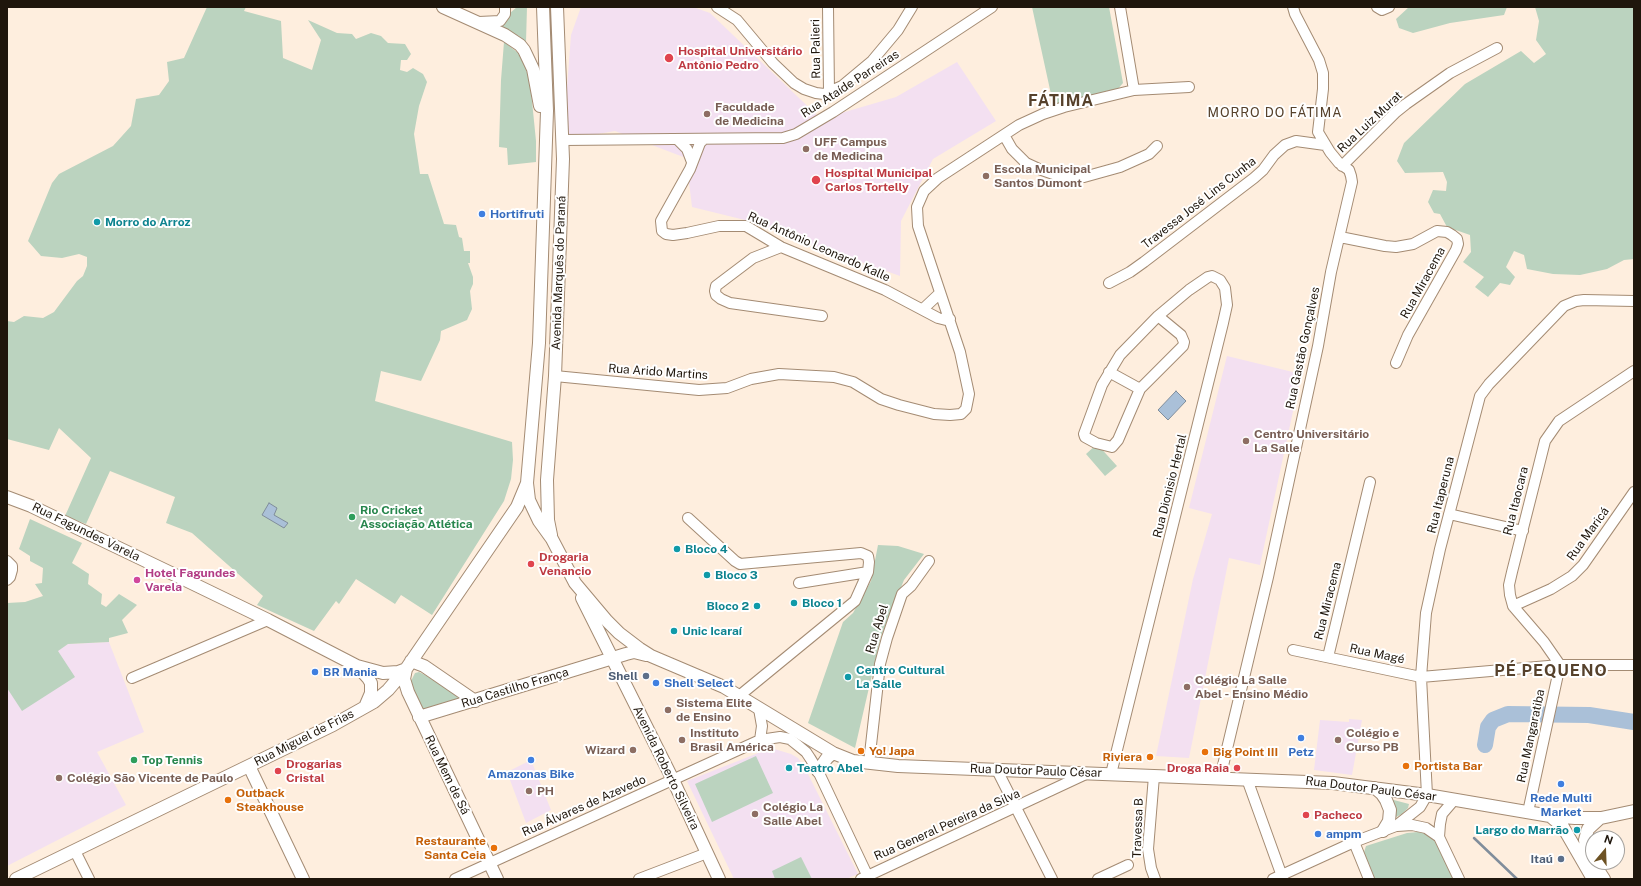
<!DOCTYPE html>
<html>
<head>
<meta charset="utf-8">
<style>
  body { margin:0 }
  #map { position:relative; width:1641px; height:886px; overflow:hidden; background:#feeede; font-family:"Public Sans",sans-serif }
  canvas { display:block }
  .frame { position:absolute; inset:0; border:8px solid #1f160c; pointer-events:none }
  .north { position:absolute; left:1585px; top:830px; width:40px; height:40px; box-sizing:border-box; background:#fff; border:1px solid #a5a29e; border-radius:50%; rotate:19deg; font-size:11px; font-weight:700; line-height:16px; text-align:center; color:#1f160c }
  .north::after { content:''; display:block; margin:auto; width:14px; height:18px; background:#6d5224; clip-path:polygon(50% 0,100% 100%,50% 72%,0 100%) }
</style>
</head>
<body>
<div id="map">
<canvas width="1641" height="886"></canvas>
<div class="frame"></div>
<div class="north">N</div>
</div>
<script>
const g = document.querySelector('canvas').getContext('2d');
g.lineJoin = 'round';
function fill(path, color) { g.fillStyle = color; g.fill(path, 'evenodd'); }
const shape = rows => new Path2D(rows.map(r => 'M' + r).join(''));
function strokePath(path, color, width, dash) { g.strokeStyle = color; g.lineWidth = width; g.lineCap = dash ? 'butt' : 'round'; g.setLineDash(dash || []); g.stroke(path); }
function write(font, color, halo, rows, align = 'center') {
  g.font = font + ' "Public Sans",sans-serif'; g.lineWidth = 4; g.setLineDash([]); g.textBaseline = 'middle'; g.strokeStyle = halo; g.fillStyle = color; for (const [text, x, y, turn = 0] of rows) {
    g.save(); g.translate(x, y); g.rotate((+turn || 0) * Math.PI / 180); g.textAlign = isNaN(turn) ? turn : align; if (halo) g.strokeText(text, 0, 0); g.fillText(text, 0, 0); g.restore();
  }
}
fill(shape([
  [581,7,693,7,710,13,821,119,896,97,957,62,996,121,933,159,901,221,900,276,807,243,749,221,692,207,686,158,615,131,563,140,571,35],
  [1227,356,1301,374,1260,565,1229,558,1189,758,1156,756,1193,579,1212,514,1189,508],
  [109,642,144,732,97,752,126,805,7,866,7,682,68,644],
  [1349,719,1362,720,1352,775,1314,770,1320,720,1349,722],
  [771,748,791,754,798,758,804,766,858,874,846,879,734,879,687,781],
  [531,760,551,810,526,823,507,772]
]), '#f3e0f1');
fill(shape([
  [207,7,246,7,244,11,281,21,283,58,312,70,321,40,308,20,337,33,352,34,356,39,371,33,381,36,388,43,405,44,411,54,407,60,401,60,400,70,407,72,413,68,423,74,427,82,419,106,414,134,420,174,428,174,444,224,456,225,459,237,462,238,464,251,470,251,470,263,468,263,473,277,473,284,470,291,472,309,467,320,441,331,440,340,421,381,381,371,375,401,512,442,513,460,511,479,504,501,432,615,401,595,395,604,356,579,339,604,336,601,314,631,257,605,263,596,192,533,166,523,175,497,110,471,86,524,65,516,91,458,59,428,49,450,7,439,7,321,14,322,24,316,43,318,54,312,77,281,83,276,87,266,87,257,79,254,62,258,41,256,28,241,52,183,59,174,113,146,131,126,136,99,159,95,169,81,167,62,184,58],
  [517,7,521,8,527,7,526,42,519,36,497,27,507,21,510,13],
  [1032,7,1109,7,1123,83,1112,96,1054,108],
  [1409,7,1507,7,1504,15,1450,23,1413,33,1399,28,1396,19],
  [1535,7,1634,7,1634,259,1624,260,1607,269,1580,275,1553,274,1527,269,1524,255,1514,251,1506,267,1515,277,1510,285,1500,283,1488,297,1475,287,1484,277,1463,262,1471,252,1470,235,1447,227,1440,214,1434,213,1428,202,1433,190,1446,191,1447,182,1443,172,1405,173,1397,161,1404,143,1465,84,1521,51,1534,63,1546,54,1536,40,1539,21],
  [504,42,517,52,523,61,530,81,536,141,536,162,508,165,507,148,499,147,501,80],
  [1097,444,1117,466,1105,476,1086,454],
  [30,519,82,543,72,563,89,574,88,584,102,594,101,604,106,607,119,594,137,605,122,620,128,633,109,638,109,642,68,644,58,651,75,677,22,711,7,688,7,603,25,602,43,596,35,584,42,583,43,568,30,561,30,556,19,549],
  [878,545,898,546,924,554,904,580,881,636,855,748,808,723,843,622,853,613,871,581],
  [419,672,427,676,457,696,458,698,457,701,424,710,422,709,412,688,411,681,415,673],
  [756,756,773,793,712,822,695,784],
  [1390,799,1409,804,1408,808,1402,814,1392,819,1394,804],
  [1418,832,1427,834,1438,844,1454,879,1375,879,1364,852,1366,846,1407,833],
  [801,857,812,879,775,879,772,871]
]), '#bbd3bf');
const water = shape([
  [1176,391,1186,401,1168,420,1158,410,1176,391],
  [269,503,277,508,274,515,288,523,284,528,262,515,269,503]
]);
fill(water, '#aac0d8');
strokePath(water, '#808d9b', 1);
strokePath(shape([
  [1474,838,1517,879]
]), '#808d9b', 2.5);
strokePath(shape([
  [1485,745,1488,727,1493,720,1508,714,1589,715,1634,722]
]), '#aac0d8', 16);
const minor = shape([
  [717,7,737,20,773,63,794,83,804,89,816,93,824,94,842,86,872,61,898,30,912,7],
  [828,7,829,92],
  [1120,7,1134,90],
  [1377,7,1382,10,1389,7],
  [479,22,500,21,505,14,505,7],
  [1004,135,1012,149,1026,163,1039,169,1062,177,1084,177,1120,167,1149,154,1157,146],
  [704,139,700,143,690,169,661,221,662,231,666,234,673,235,687,233,719,226,746,226,781,247,885,290,938,318,946,320,950,319],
  [563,140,783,138,796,134,833,112,992,7],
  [678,140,687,149,692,162],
  [1342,166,1396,112,1406,104,1450,73,1497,48],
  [1340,237,1385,246,1396,247,1413,244,1437,231,1447,232,1452,235,1457,239,1458,244,1456,250,1408,335,1396,363],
  [781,247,753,258,716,286,715,291,716,295,721,299,730,303,822,316],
  [1109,283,1130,272,1144,262,1254,178,1263,170,1274,155,1285,145,1296,141,1325,145],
  [923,309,940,293],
  [1109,372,1140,389],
  [555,376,699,390,727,388,751,379,779,374,834,377,853,382,881,399,899,405,934,414,950,415,961,414,966,409,969,394,960,352,918,226,917,207,924,191,938,178,1019,125,1043,114,1064,107,1134,90,1189,87],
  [1449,514,1523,531],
  [688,518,735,561,740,564,861,553,868,556,869,562,868,572,855,601,739,696],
  [7,561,12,566,12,570,10,577,7,580],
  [799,583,868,572],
  [1513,606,1551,589,1572,576,1583,565,1634,492],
  [1293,650,1421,677,1560,665,1634,665],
  [1328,657,1370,482],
  [1560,665,1544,642,1513,606,1510,595,1509,585,1512,572,1539,465,1545,441,1559,421,1634,371],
  [132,678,268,620],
  [759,709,762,726,760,740],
  [869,763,880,664,887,638,902,594,911,586,929,561],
  [997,770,1052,879],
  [1111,774,1223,323,1227,305,1225,288,1220,280,1212,276,1208,277,1189,290,1158,316,1120,355,1102,385,1084,434,1085,437,1096,443,1112,447,1118,440,1140,389,1183,346,1184,342,1181,335,1158,316],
  [1154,776,1148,849,1151,868,1155,879],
  [1220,778,1268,577,1318,346,1331,272,1352,182,1351,176,1349,170,1339,163,1330,152,1318,132,1323,89,1323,73,1319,60,1295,14,1293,7],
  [1247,779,1283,879],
  [1454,800,1442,814,1440,824,1439,837,1459,879],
  [1528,812,1560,665],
  [1397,826,1412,825,1426,828,1439,837],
  [1354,842,1369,879],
  [75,851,89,879],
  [455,879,760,740,780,737,790,739,795,743,806,752,810,758,818,771,869,879],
  [639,879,707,853],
  [861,879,1088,773],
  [1098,879,1128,865],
  [1273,879,1354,842,1396,826,1420,807,1427,795,1421,677,1426,613,1440,549,1480,396,1489,384,1564,306,1576,301,1584,300,1634,301]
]);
const major = shape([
  [443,7,505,35,520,45,524,50,533,69,540,106],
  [527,483,529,500,539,521,552,539,575,583,607,621,619,633,640,649,651,656,724,687,833,753,853,761,898,766,1333,783,1427,795,1550,816,1575,818,1601,818,1634,811],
  [7,497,31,506,173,574,268,620,357,666,383,673,398,672,406,669],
  [551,535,548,520,547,480,555,376,563,159,557,7],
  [582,598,673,780,719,879],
  [411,661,424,666,475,701],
  [358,667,368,678,371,683,371,693,365,707],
  [406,669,404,679,408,692,497,879],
  [419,717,626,654,634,652,646,655],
  [249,766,303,879],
  [818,771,827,758,833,753],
  [1375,788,1382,794,1386,800,1390,810,1389,821,1383,831],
  [1550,816,1563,827,1593,879],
  [1593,861,1586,847,1585,840,1588,829,1600,818],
  [1593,862,1604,879],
  [16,879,333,725,374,702,388,690,406,669,517,507,527,483,539,343,547,111,543,7]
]);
strokePath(minor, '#a48b73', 12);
strokePath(major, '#a48b73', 14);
strokePath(minor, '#fff', 10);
strokePath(major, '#fff', 12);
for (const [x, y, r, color] of [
  [669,58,5,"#e0444e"],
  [707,114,4,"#8d6e63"],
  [806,149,4,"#8d6e63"],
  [986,176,4,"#8d6e63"],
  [816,180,5,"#e0444e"],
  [482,214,4,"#3f7fe0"],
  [97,222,4,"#0f9aa8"],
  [1246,441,4,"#8d6e63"],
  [352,517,4,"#2e9e5b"],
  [677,549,4,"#0f9aa8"],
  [531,564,4,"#e0444e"],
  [707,575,4,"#0f9aa8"],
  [137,580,4,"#d1479c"],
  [794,603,4,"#0f9aa8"],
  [757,606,4,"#0f9aa8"],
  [674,631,4,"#0f9aa8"],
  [315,672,4,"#3f7fe0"],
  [646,676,4,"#5c6f8a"],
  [848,677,4,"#0f9aa8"],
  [656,683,4,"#3f7fe0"],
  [1187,687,4,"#8d6e63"],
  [668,710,4,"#8d6e63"],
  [1301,738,4,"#3f7fe0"],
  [682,740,4,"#8d6e63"],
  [1338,740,4,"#8d6e63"],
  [633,750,4,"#8d6e63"],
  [861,751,4,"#e8710a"],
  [1205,752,4,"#e8710a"],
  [1150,757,4,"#e8710a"],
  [134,760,4,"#2e9e5b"],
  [531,760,4,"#3f7fe0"],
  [1406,766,4,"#e8710a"],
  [789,768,4,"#0f9aa8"],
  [1237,768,4,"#e0444e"],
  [278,771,4,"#e0444e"],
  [59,778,4,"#8d6e63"],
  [1561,784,4,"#3f7fe0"],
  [529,791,4,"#8d6e63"],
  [228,800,4,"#e8710a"],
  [755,814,4,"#8d6e63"],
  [1306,815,4,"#e0444e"],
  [1577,830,4,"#0f9aa8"],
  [1318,834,4,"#3f7fe0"],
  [494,848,4,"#e8710a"],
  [1561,859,4,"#5c6f8a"]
]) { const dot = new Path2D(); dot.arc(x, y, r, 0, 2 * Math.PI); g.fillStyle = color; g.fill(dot); strokePath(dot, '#fff', 1.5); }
write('12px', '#1f160c', '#fff', [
  ["Rua Palieri",816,49,-91],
  ["Rua Ataíde Parreiras",850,84,-33],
  ["Rua Luiz Murat",1370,122,-43],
  ["Travessa José Lins Cunha",1199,203,-38],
  ["Rua Antônio Leonardo Kalle",819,247,24],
  ["Avenida Marquês do Paraná",559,273,-88],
  ["Rua Miracema",1423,283,-61],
  ["Rua Gastão Gonçalves",1303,348,-78],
  ["Rua Arido Martins",658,372,4],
  ["Rua Dionisio Hertal",1170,486,-76],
  ["Rua Itaperuna",1441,495,-76],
  ["Rua Itaocara",1516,501,-76],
  ["Rua Fagundes Varela",86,532,26],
  ["Rua Maricá",1588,534,-54],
  ["Rua Miracema",1328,601,-76],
  ["Rua Abel",877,629,-73],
  ["Rua Magé",1377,654,12],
  ["Rua Castilho França",515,688,-17],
  ["Rua Mangaratiba",1531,736,-78],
  ["Rua Miguel de Frias",304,738,-27],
  ["Avenida Roberto Silveira",666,768,64],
  ["Rua Doutor Paulo César",1036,771,2],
  ["Rua Mem de Sá",447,775,64],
  ["Rua Doutor Paulo César",1371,789,7],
  ["Rua Álvares de Azevedo",584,806,-24],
  ["Rua General Pereira da Silva",947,825,-24],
  ["Travessa B",1138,828,-88]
]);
write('bold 12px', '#be3a42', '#fff', [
  ["Hospital Universitário",678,51],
  ["Antônio Pedro",678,65],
  ["Hospital Municipal",825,173],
  ["Carlos Tortelly",825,187],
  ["Drogaria",539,557],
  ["Venancio",539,571],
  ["Drogarias",286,764],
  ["Cristal",286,778],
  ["Droga Raia",1229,768,"right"],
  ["Pacheco",1314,815]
], 'left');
write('bold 12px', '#785e54', '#fff', [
  ["Faculdade",715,107],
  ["de Medicina",715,121],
  ["UFF Campus",814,142],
  ["de Medicina",814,156],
  ["Escola Municipal",994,169],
  ["Santos Dumont",994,183],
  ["Centro Universitário",1254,434],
  ["La Salle",1254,448],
  ["Colégio La Salle",1195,680],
  ["Abel - Ensino Médio",1195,694],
  ["Sistema Elite",676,703],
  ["de Ensino",676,717],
  ["Instituto",690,733],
  ["Brasil América",690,747],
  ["Colégio e",1346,733],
  ["Curso PB",1346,747],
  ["Wizard",625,750,"right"],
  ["Colégio São Vicente de Paulo",67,778],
  ["PH",537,791],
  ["Colégio La",763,807],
  ["Salle Abel",763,821]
], 'left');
write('bold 12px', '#366cbe', '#fff', [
  ["Hortifruti",490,214],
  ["BR Mania",323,672],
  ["Shell Select",664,683],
  ["Petz",1301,752,"center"],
  ["Amazonas Bike",531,774,"center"],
  ["Rede Multi",1561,798,"center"],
  ["Market",1561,812,"center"],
  ["ampm",1326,834]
], 'left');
write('bold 12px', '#0d838f', '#fff', [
  ["Morro do Arroz",105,222],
  ["Bloco 4",685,549],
  ["Bloco 3",715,575],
  ["Bloco 1",802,603],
  ["Bloco 2",749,606,"right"],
  ["Unic Icaraí",682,631],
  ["Centro Cultural",856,670],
  ["La Salle",856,684],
  ["Teatro Abel",797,768],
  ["Largo do Marrão",1569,830,"right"]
], 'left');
write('bold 12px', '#27864d', '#fff', [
  ["Rio Cricket",360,510],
  ["Associação Atlética",360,524],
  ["Top Tennis",142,760]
], 'left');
write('bold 12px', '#b23c85', '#fff', [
  ["Hotel Fagundes",145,573],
  ["Varela",145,587]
], 'left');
write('bold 12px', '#4e5e75', '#fff', [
  ["Shell",638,676],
  ["Itaú",1553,859]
], 'right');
write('bold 12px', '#c56008', '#fff', [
  ["Yo! Japa",869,751],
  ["Big Point III",1213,752],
  ["Riviera",1142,757,"right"],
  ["Portista Bar",1414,766],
  ["Outback",236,793],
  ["Steakhouse",236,807],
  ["Restaurante",486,841,"right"],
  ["Santa Ceia",486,855,"right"]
], 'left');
g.letterSpacing = '1px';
write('13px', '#56412b', '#fff', [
  ["MORRO DO FÁTIMA",1275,113]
]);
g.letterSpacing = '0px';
g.letterSpacing = '1px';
write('bold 16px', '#56412b', '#fff', [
  ["FÁTIMA",1061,101],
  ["PÉ PEQUENO",1551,671]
]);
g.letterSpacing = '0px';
</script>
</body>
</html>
